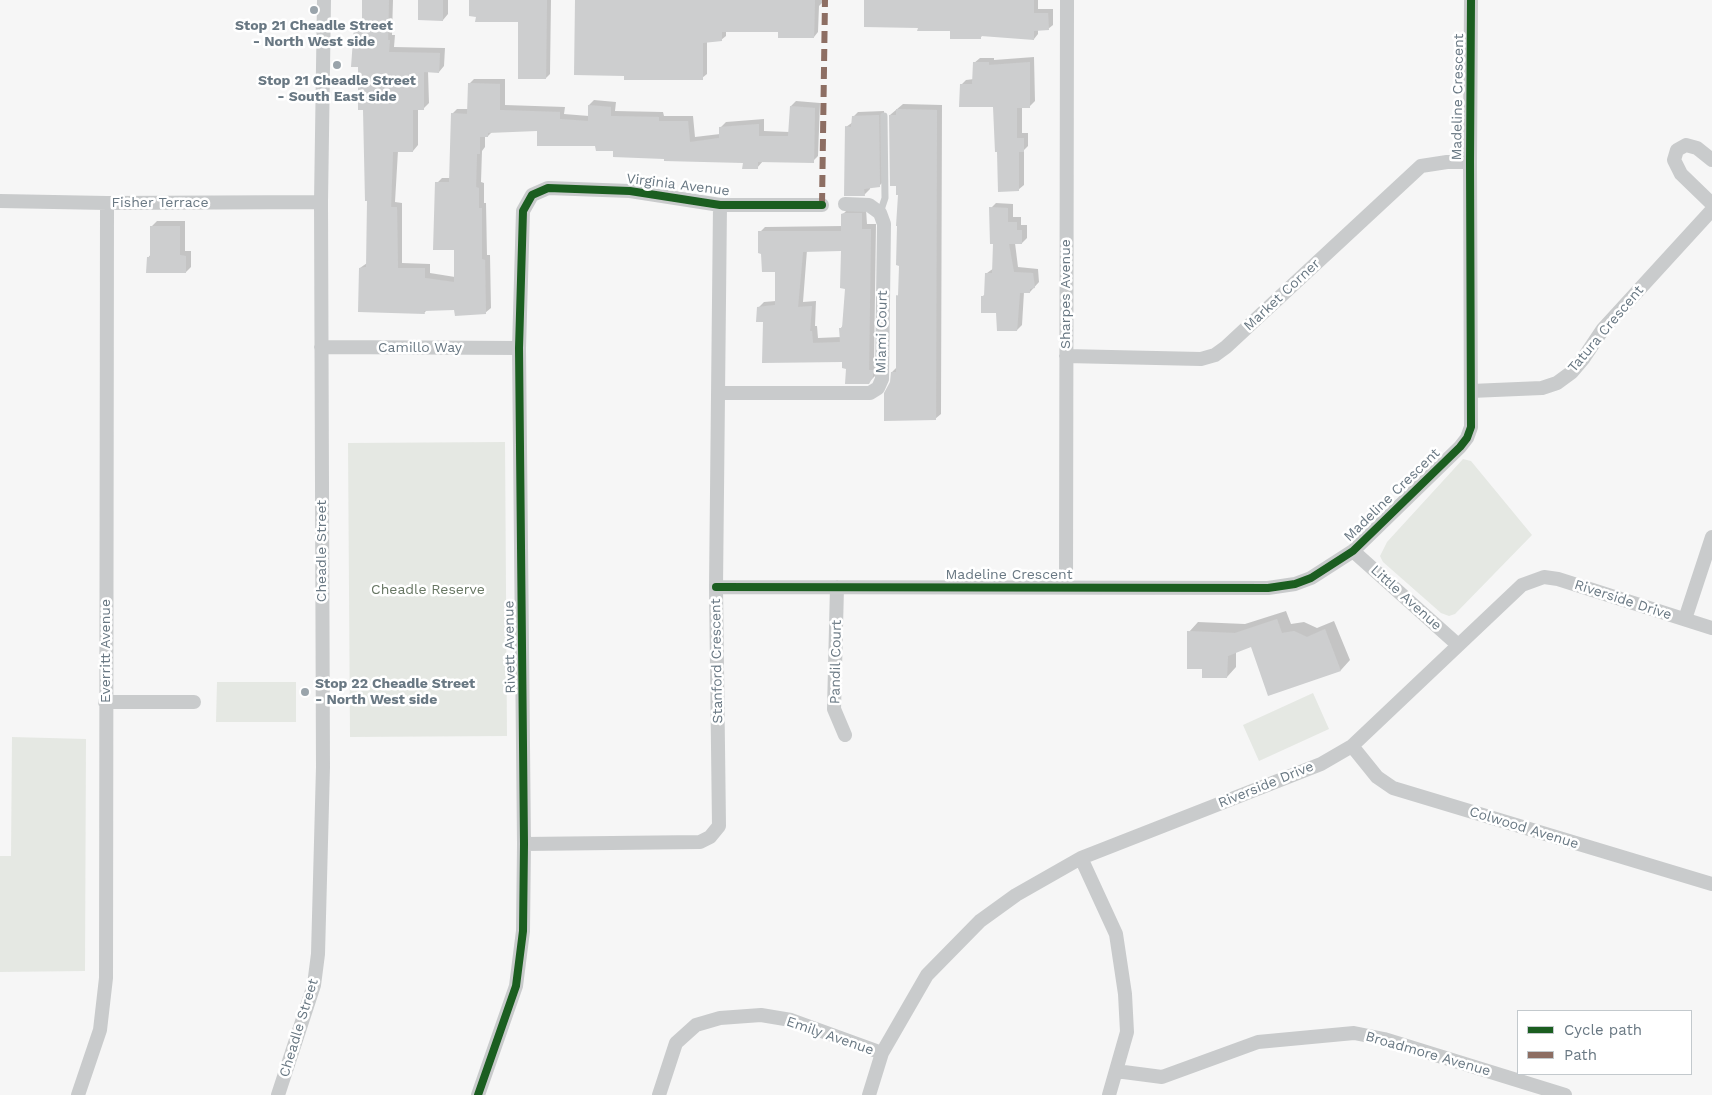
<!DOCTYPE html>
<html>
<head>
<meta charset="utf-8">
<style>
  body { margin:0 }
  #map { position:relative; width:1712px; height:1095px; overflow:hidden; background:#f6f6f6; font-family:"Work Sans",sans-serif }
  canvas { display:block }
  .legend { position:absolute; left:1517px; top:1010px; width:175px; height:65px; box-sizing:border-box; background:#fff; border:1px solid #c3c9cd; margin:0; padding:6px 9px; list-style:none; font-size:15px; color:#697883 }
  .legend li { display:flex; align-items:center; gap:10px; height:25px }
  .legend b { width:25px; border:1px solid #c3c9cd }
</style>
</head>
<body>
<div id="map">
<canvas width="1712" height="1095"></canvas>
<ul class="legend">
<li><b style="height:6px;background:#1b5e20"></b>Cycle path</li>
<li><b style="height:6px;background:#8d6e63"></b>Path</li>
</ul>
</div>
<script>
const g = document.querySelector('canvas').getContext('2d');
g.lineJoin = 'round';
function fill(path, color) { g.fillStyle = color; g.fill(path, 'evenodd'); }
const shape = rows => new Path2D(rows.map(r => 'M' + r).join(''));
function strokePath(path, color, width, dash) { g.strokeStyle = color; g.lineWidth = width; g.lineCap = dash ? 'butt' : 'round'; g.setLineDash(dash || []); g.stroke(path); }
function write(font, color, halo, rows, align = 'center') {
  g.font = font + ' "Work Sans",sans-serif'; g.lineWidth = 5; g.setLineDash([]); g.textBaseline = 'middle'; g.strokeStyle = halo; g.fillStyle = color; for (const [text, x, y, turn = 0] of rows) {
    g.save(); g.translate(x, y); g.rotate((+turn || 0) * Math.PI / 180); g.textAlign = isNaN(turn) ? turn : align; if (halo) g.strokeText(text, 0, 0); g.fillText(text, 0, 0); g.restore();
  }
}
fill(shape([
  [505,442,507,736,350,737,348,443],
  [1463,459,1471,461,1532,535,1455,614,1449,616,1441,613,1383,562,1380,556,1387,542],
  [217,682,296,682,296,722,216,722],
  [1313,693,1329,729,1259,761,1243,725],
  [12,737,86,739,85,971,0,972,0,856,11,856]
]), '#e5e8e3');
fill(shape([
  [363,0,393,0,392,35,395,35,394,47,445,48,444,66,439,72,428,71,429,103,424,108,418,109,418,145,413,151,398,151,395,202,402,203,402,263,430,264,430,273,455,277,455,248,437,183,442,178,450,178,452,114,457,109,468,109,469,84,474,79,505,79,505,105,565,107,564,114,589,116,589,105,594,100,616,102,615,111,663,112,664,116,693,116,695,137,720,134,720,128,726,122,764,119,764,131,790,132,791,106,796,101,820,103,818,156,813,161,763,161,757,168,744,162,665,158,615,150,538,129,492,132,488,136,485,136,485,147,482,151,481,182,484,183,484,203,486,203,487,255,490,255,491,308,485,313,456,309,427,310,424,313,360,268,367,263,368,200,364,109,355,26,360,21,364,21],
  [419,0,448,0,448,14,443,20],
  [470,0,551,0,550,74,546,78,519,21,477,16],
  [576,0,824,0,824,1,819,6,818,32,814,37,779,31,726,31,726,36,721,40,707,41,707,74,702,78,625,75],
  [866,0,1038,0,1038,9,1053,9,1053,25,1048,29,1038,30,1038,34,1034,39,983,35,981,37,951,30,920,26],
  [1034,57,1035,101,1030,106,1022,106,1022,133,1028,133,1028,146,1024,150,1024,185,1018,190,995,106,961,85,966,80,974,79,974,63,980,58,994,58,994,60],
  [903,104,942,105,941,414,935,419,891,383,892,372,897,367,897,296,899,294,900,194,890,115],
  [884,111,884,181,879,186,870,187,870,189,864,195,846,127,853,122,853,117,858,112],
  [996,203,1013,204,1013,217,1021,217,1021,225,1027,225,1027,238,1022,243,1015,243,1018,267,1038,269,1039,282,1030,292,1024,292,1022,325,1017,330,983,296,986,293,987,273,994,268,994,243,991,208],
  [848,209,866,209,867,224,876,224,874,365,878,365,876,375,870,381,847,368,844,361,765,321,758,308,764,302,776,301,776,271,760,232,765,227,842,226,843,214],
  [807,250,842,250,846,288,843,325,841,328,841,337,818,338,817,326,815,326,816,301,803,302],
  [157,221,185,221,185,251,191,251,191,267,186,272,148,258,151,254,152,226],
  [1286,611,1291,624,1304,622,1317,628,1334,621,1350,660,1341,670,1269,695,1252,646,1236,652,1236,667,1227,677,1203,668,1189,632,1198,622,1245,624]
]), '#0003');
fill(shape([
  [362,0,389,0,388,40,390,40,389,52,440,53,439,73,424,72,424,110,413,110,413,152,393,152,391,207,397,207,398,268,425,268,425,278,454,282,454,250,433,250,435,182,449,182,451,113,467,114,468,83,500,84,500,110,560,112,560,119,588,121,588,105,611,107,611,116,659,117,659,121,688,121,690,142,719,138,719,127,759,124,759,136,788,136,790,106,815,108,814,163,758,162,758,169,742,169,743,163,664,161,664,159,613,157,613,151,596,151,595,146,537,146,537,131,488,133,488,137,480,137,480,154,477,154,476,187,479,188,479,208,482,208,482,259,485,260,486,314,455,316,454,310,424,311,425,314,358,312,359,268,366,267,367,201,365,201,363,110,358,110,358,67,351,67,354,26,362,26],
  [418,0,443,0,443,21,418,20],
  [469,0,547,0,546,79,518,79,518,22,475,22,476,17,469,16],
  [575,0,815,0,814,38,778,38,778,32,722,32,722,41,703,43,703,80,624,80,624,76,574,75],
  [864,0,1034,0,1034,13,1048,13,1049,30,1034,31,1034,40,981,36,981,39,950,39,950,31,917,31,918,28,864,27],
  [973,62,989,62,989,65,1030,62,1030,108,1017,108,1017,138,1024,138,1024,152,1019,152,1019,191,998,192,997,152,995,152,993,107,959,107,960,84,972,84],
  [896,109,937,110,936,420,884,421,884,393,890,382,891,372,896,372,896,295,898,296,899,266,896,265,897,226,896,226,898,195,896,195,896,186,890,186,889,115,896,115],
  [879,115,880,187,864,189,865,196,844,196,845,126,851,127,852,116],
  [989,207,1008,208,1008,222,1017,222,1017,230,1022,230,1022,244,1009,244,1014,272,1033,273,1035,288,1030,289,1030,293,1020,293,1017,331,997,331,996,313,981,313,981,296,984,296,985,273,992,273,993,244,990,244],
  [844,213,862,213,862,229,871,229,869,370,873,370,873,377,869,384,845,384,846,369,842,368,842,362,762,363,763,322,756,322,757,307,775,305,775,272,762,272,761,254,758,253,758,231,841,231,841,214],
  [841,251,840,288,845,289,842,328,839,328,840,342,813,343,812,331,810,331,812,306,798,307,803,252],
  [150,226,180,226,180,255,186,256,186,273,146,273,147,257,150,257],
  [1277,619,1282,633,1294,631,1307,637,1325,629,1341,671,1268,696,1251,647,1228,656,1227,678,1202,678,1202,669,1187,669,1187,631,1235,633]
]), '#cdcecf');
strokePath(shape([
  [880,213,885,198,884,116]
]), '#c9cbcc', 7);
strokePath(shape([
  [1712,160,1697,148,1686,145,1677,150,1674,160,1681,174,1712,204],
  [0,201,107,203,321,202],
  [321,347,519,348],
  [1066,356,1201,359,1215,355,1226,347,1421,166,1447,162,1470,162],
  [1471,391,1542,388,1557,383,1572,372,1583,359,1603,329,1712,210],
  [719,393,870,393,878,388,882,379,884,224,880,213,869,205,845,204],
  [1353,551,1458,645],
  [716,587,1268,588,1295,584,1311,578,1353,551,1460,447,1467,438,1471,427,1470,162,1471,0],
  [837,587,834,709,845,735],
  [1066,587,1067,0],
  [1685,619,1712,537],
  [105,702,194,702],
  [1352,746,1377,777,1393,788,1712,884],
  [524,844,700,842,710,837,719,826,716,587,720,205],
  [1081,858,1116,934,1125,994,1127,1032,1109,1095],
  [1116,1071,1162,1077,1258,1042,1354,1033,1384,1039,1565,1095],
  [78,1095,100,1030,106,978,107,203],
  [278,1095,314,985,318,954,323,767,321,202,324,0],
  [478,1095,516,986,523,931,524,844,519,348,523,211,532,195,548,188,630,191,720,205,822,205],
  [659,1095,676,1043,696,1025,720,1018,761,1015,791,1020,882,1053],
  [869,1095,882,1053,927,975,980,921,1016,895,1081,858,1321,764,1352,746,1522,585,1544,577,1558,579,1712,628]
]), '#c9cbcc', 14);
strokePath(shape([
  [822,205,825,0]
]), '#8d6e63', 6, [12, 6]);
strokePath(shape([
  [716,587,1268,588,1295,584,1311,578,1353,551,1460,447,1467,438,1471,427,1470,162,1471,0],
  [478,1095,516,986,523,931,524,844,519,348,523,211,532,195,548,188,630,191,720,205,822,205]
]), '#1b5e20', 8);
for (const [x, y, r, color] of [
  [314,10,5,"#9aa4ab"],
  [337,65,5,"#9aa4ab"],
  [305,692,5,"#9aa4ab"]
]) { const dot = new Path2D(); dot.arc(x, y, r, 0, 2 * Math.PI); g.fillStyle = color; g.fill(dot); strokePath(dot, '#fff', 2); }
write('bold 14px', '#697883', '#fff', [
  ["Stop 21 Cheadle Street",314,26],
  ["- North West side",314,42],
  ["Stop 21 Cheadle Street",337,81],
  ["- South East side",337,97],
  ["Stop 22 Cheadle Street",315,684,"left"],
  ["- North West side",315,700,"left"]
]);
write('14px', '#697883', '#fff', [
  ["Madeline Crescent",1458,97,-89],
  ["Virginia Avenue",678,185,7],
  ["Fisher Terrace",160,203],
  ["Sharpes Avenue",1066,294,-90],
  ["Market Corner",1282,295,-43],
  ["Tatura Crescent",1606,329,-50],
  ["Miami Court",882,332,-89],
  ["Camillo Way",420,348],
  ["Madeline Crescent",1392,495,-44],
  ["Cheadle Street",322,551,-90],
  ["Madeline Crescent",1009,575],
  ["Little Avenue",1406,598,42],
  ["Riverside Drive",1623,600,18],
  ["Rivett Avenue",510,647,-91],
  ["Everritt Avenue",106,651,-90],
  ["Stanford Crescent",717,661,-91],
  ["Pandil Court",836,662,-89],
  ["Riverside Drive",1266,785,-22],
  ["Colwood Avenue",1524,828,17],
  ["Cheadle Street",299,1028,-73],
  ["Emily Avenue",830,1036,19],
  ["Broadmore Avenue",1428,1054,16]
]);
write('14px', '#677663', '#fff', [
  ["Cheadle Reserve",428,590]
]);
</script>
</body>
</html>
